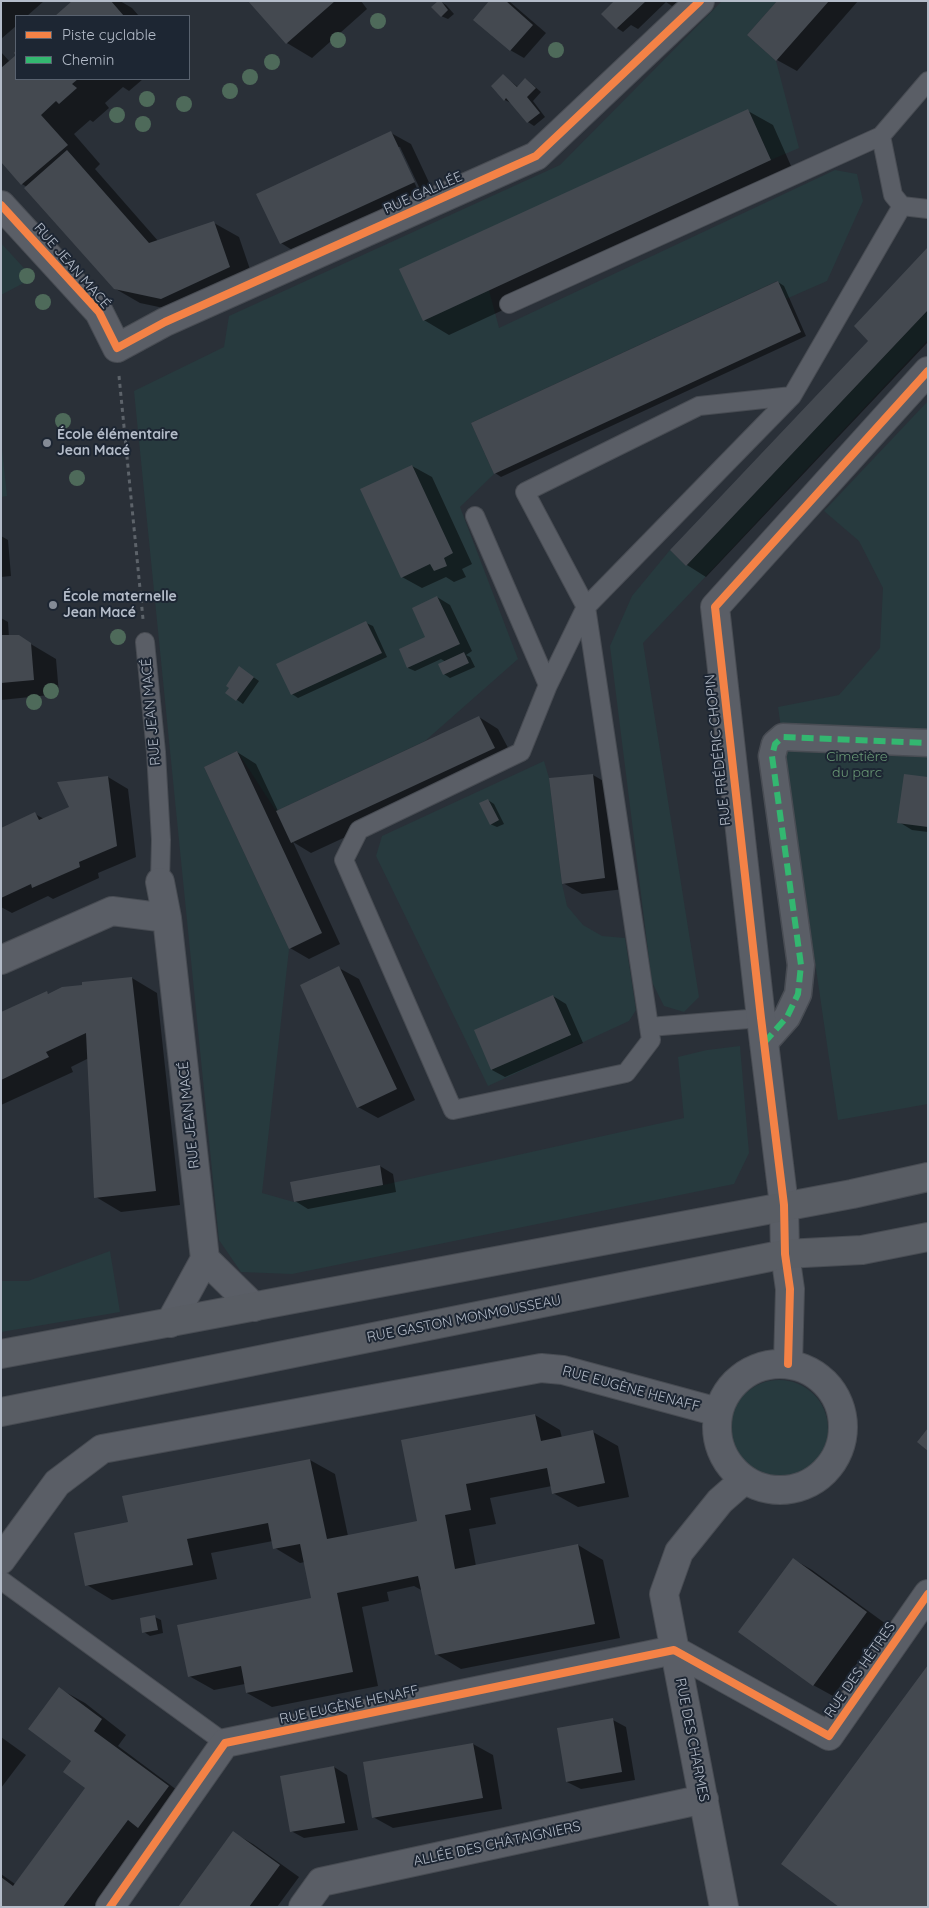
<!DOCTYPE html>
<html>
<head>
<meta charset="utf-8">
<style>
  body { margin:0 }
  #map { position:relative; width:929px; height:1908px; overflow:hidden; background:#2a3038; font-family:Quicksand,sans-serif }
  canvas { display:block }
  .frame { position:absolute; inset:0; border:2px solid #b4bcc9; pointer-events:none }
  .legend { position:absolute; left:15px; top:15px; width:175px; height:65px; box-sizing:border-box; background:#1d2633; border:1px solid #59626f; margin:0; padding:6px 9px; list-style:none; font-size:15px; color:#b4bcc9 }
  .legend li { display:flex; align-items:center; gap:10px; height:25px }
  .legend b { width:25px; border:1px solid #59626f }
</style>
</head>
<body>
<div id="map">
<canvas width="929" height="1908"></canvas>
<div class="frame"></div>
<ul class="legend">
<li><b style="height:6px;background:#f48246"></b>Piste cyclable</li>
<li><b style="height:6px;background:#33b770"></b>Chemin</li>
</ul>
</div>
<script>
const g = document.querySelector('canvas').getContext('2d');
g.lineJoin = 'round';
function fill(path, color) { g.fillStyle = color; g.fill(path, 'evenodd'); }
const shape = rows => new Path2D(rows.map(r => 'M' + r).join(''));
function strokePath(path, color, width, dash) { g.strokeStyle = color; g.lineWidth = width; g.lineCap = dash ? 'butt' : 'round'; g.setLineDash(dash || []); g.stroke(path); }
function write(font, color, halo, rows, align = 'center') {
  g.font = font + ' Quicksand,sans-serif'; g.lineWidth = 4; g.setLineDash([]); g.textBaseline = 'middle'; g.strokeStyle = halo; g.fillStyle = color; for (const [text, x, y, turn = 0] of rows) {
    g.save(); g.translate(x, y); g.rotate((+turn || 0) * Math.PI / 180); g.textAlign = isNaN(turn) ? turn : align; if (halo) g.strokeText(text, 0, 0); g.fillText(text, 0, 0); g.restore();
  }
}
fill(shape([
  [722,1,777,1,747,35,776,61,799,148,771,160,748,110,489,290,499,328,835,170,857,174,863,201,827,281,786,299,777,281,471,423,494,474,460,507,518,659,425,741,276,811,237,751,204,767,289,949,262,1193,294,1202,383,1185,684,1118,678,1057,707,1050,740,1046,749,1153,734,1184,292,1274,241,1272,219,1240,134,391,224,347,229,316,560,165],
  [1,243,33,278,1,295],
  [928,310,928,340,643,643,699,997,684,1012,664,1006,652,982,610,646,632,596,670,550,686,566],
  [928,401,928,1104,838,1120,778,707,839,695,880,648,883,588,859,541,824,511],
  [1,440,7,496,1,497],
  [544,761,549,778,562,884,567,906,583,925,602,936,625,938,636,1010,629,1021,488,1086,376,856,382,836],
  [110,1251,120,1312,1,1332,1,1281,28,1281],
  '730 1429a49 49 0 1 1 98 0a49 49 0 1 1-98 0Z'
]), '#273a3e');
fill(shape([
  [1,1,44,1,27,16,16,16,16,26,1,39],
  [74,1,120,1,132,8,139,16,57,16],
  [250,1,361,1,367,9,312,58,287,43],
  [439,1,446,5,454,14,448,19,441,16],
  [491,1,510,2,546,33,524,58,510,50],
  [616,1,678,1,672,6,666,2,638,29,631,25,623,32,617,28],
  [779,1,858,1,797,71,777,60,749,35],
  [1,52,10,62,16,57,16,79,143,79,129,91,123,87,105,103,109,108,93,122,90,120,74,134,100,164,95,169,159,242,214,223,239,237,254,281,187,313,140,303,114,288,27,187,22,184,1,160],
  [504,76,518,87,526,79,541,92,533,101,545,117,534,126,528,122,511,103,505,100],
  [748,111,773,125,795,175,449,335,424,320],
  [391,133,411,144,434,193,300,255,281,243],
  [397,147,400,147,419,187,417,188],
  [928,249,928,342,706,577,687,565,671,550,870,340],
  [778,282,784,286,806,336,501,477,495,473],
  [412,466,432,477,472,564,462,569,466,577,454,582,446,577,422,588,402,577],
  [1,536,8,540,11,576,1,577],
  [437,597,450,605,472,651,466,655,470,657,475,667,450,678,444,674,446,662,441,659,415,671,408,668,400,650,425,638],
  [1,618,8,622,9,637,19,637,56,659,59,694,1,700],
  [366,623,373,626,387,657,298,698,292,694],
  [246,672,259,681,243,704,227,693],
  [479,717,498,729,514,759,311,853,293,842,340,944,309,959,290,948,237,752,256,764,278,811],
  [593,775,612,786,624,889,582,894,563,883],
  [108,777,128,789,136,857,98,873,99,878,53,899,48,896,12,913,1,907,1,829,35,814,44,819,71,808],
  [928,778,928,832,912,830,899,822],
  [488,800,494,804,504,824,497,827,490,824],
  [339,968,359,979,415,1100,378,1118,358,1107],
  [132,978,157,993,180,1205,121,1212,96,1197,89,1058,71,1067,73,1072,1,1105,1,1014,47,993,50,995],
  [553,996,566,1004,583,1043,505,1077,492,1070,475,1031],
  [380,1166,393,1174,396,1192,308,1209,295,1201],
  [535,1415,560,1430,562,1438,593,1432,618,1446,629,1497,578,1507,553,1493,552,1486,490,1498,496,1524,469,1529,476,1566,578,1545,603,1560,620,1638,461,1669,436,1654,423,1591,414,1586,387,1592,389,1601,362,1607,378,1686,272,1707,247,1693,245,1684,214,1690,189,1676,313,1599,305,1562,300,1563,275,1548,273,1541,211,1553,217,1579,112,1600,87,1585,129,1523,124,1497,310,1460,335,1474,348,1536,419,1522],
  [793,1559,812,1570,886,1624,833,1696,813,1685],
  [155,1617,161,1620,163,1633,150,1636,144,1632],
  [60,1689,85,1703,126,1735,118,1746,193,1802,98,1907,1,1907,1,1874,15,1884,87,1788,73,1761],
  [613,1720,626,1727,635,1780,581,1789,567,1782],
  [1,1737,26,1755,1,1788],
  [473,1744,493,1755,502,1809,393,1828,373,1817],
  [334,1767,347,1775,358,1830,304,1838,291,1831],
  [234,1833,253,1844,299,1877,277,1907,179,1907]
]), '#0007');
fill(shape([
  [72,1,111,1,124,16,55,16],
  [248,1,335,1,286,44],
  [438,1,441,1,448,10,441,17,431,7],
  [489,1,506,1,533,25,510,51,473,20],
  [614,1,646,1,616,29,601,14],
  [777,1,829,1,776,61,747,35],
  [16,50,16,79,78,79,72,84,77,88,59,104,56,101,41,115,68,145,21,185,1,162,1,68,16,55,14,53],
  [503,74,517,87,525,78,536,88,527,97,540,113,527,123,506,98,504,101,491,86],
  [748,109,771,160,423,321,399,269],
  [391,131,415,182,280,244,256,194],
  [67,150,149,243,214,221,230,267,161,299,114,289,24,188],
  [928,247,928,310,686,566,670,550,868,341,854,326],
  [778,281,801,332,494,474,471,423],
  [412,465,453,553,444,558,447,566,434,571,430,564,401,578,360,489],
  [437,596,460,644,407,668,399,649,425,637,412,608],
  [366,621,382,653,291,695,276,664],
  [1,635,19,635,31,643,34,680,1,683],
  [464,652,469,663,443,675,438,664],
  [239,666,254,677,236,701,225,693,229,688,226,686],
  [479,716,495,748,291,843,276,811],
  [237,751,322,933,289,949,204,767],
  [593,774,605,878,562,884,549,778],
  [904,774,928,777,928,827,897,823],
  [108,776,117,846,79,862,80,867,32,888,31,884,1,898,1,828,35,812,39,820,69,807,57,782],
  [488,799,499,820,490,825,479,803],
  [339,966,397,1089,357,1108,300,985],
  [132,977,156,1191,94,1198,86,1033,46,1052,49,1057,1,1080,1,1012,47,991,48,994,62,987,82,985,82,982],
  [553,995,571,1035,491,1070,474,1030],
  [380,1165,383,1185,294,1202,290,1182],
  [535,1414,541,1441,593,1430,605,1483,552,1494,547,1468,466,1484,471,1510,445,1515,455,1569,578,1544,595,1624,435,1655,418,1576,337,1593,353,1672,246,1693,241,1666,188,1677,177,1625,311,1598,300,1544,273,1549,268,1523,187,1539,193,1565,85,1586,74,1533,128,1522,122,1496,310,1459,327,1539,353,1534,417,1521,401,1440],
  [928,1428,928,1451,917,1442],
  [793,1558,867,1612,813,1686,738,1632],
  [155,1615,158,1630,142,1633,140,1618],
  [928,1665,928,1907,839,1907,781,1864],
  [59,1687,102,1719,94,1731,169,1786,138,1828,128,1820,63,1907,1,1907,1,1877,13,1886,85,1788,63,1772,71,1761,28,1729],
  [613,1718,622,1772,566,1782,557,1728],
  [473,1743,483,1798,372,1818,363,1762],
  [334,1766,345,1823,290,1832,280,1776],
  [233,1831,280,1865,249,1907,178,1907]
]), '#444950');
const service = shape([
  [881,136,893,195,902,206,928,209],
  [509,304,881,136,928,81],
  [792,396,586,607,525,492,699,406,792,396,902,206],
  [475,516,548,685],
  [586,607,651,1040,626,1073,453,1110,344,860,359,830,521,752,548,685,586,607],
  [145,642,156,752,161,840,160,882],
  [649,1027,761,1018],
  [1,1580,225,1743]
]);
const pedestrian = shape([
  [764,1043,787,1017,798,994,801,965,772,756,775,744,783,737,928,743]
]);
const minor = shape([
  [1,205,99,312,117,348,165,322,536,156,700,1],
  [160,882,167,918,205,1259,170,1323],
  [1,960,112,911,167,918],
  [205,1259,254,1307],
  '717 1427a63 63 0 1 1 126 0a63 63 0 1 1-126 0Z',
  [788,1364,790,1289,785,1254,784,1205,761,1018,715,607,928,371],
  [1,1560,57,1483,102,1449,541,1368,563,1370,718,1412],
  [110,1907,225,1743,674,1650,829,1736,928,1594],
  [303,1907,321,1882,704,1799],
  [724,1907,664,1594,679,1552,720,1501,744,1480]
]);
const secondary = shape([
  [1,1354,852,1194,928,1177],
  [1,1412,785,1254,862,1250,928,1237]
]);
strokePath(service, '#484c53', 20);
strokePath(pedestrian, '#484c53', 29);
strokePath(minor, '#484c53', 30);
strokePath(secondary, '#484c53', 30);
strokePath(shape([
  [119,376,143,619]
]), '#5d636a', 3, [4, 4]);
strokePath(service, '#5a5e66', 18);
strokePath(pedestrian, '#5a5e66', 26);
strokePath(minor, '#5a5e66', 28);
strokePath(secondary, '#595d64', 28);
strokePath(shape([
  [764,1043,787,1017,798,994,801,965,772,756,775,744,783,737,928,743]
]), '#33b770', 6, [12, 6]);
strokePath(shape([
  [1,205,99,312,117,348,165,322,536,156,700,1],
  [788,1364,790,1289,785,1254,784,1205,761,1018,715,607,928,371],
  [110,1907,225,1743,674,1650,829,1736,928,1594]
]), '#f48246', 8);
g.fillStyle = '#4e6a5a';
for (const [x, y] of [
  [378,21],
  [338,40],
  [556,50],
  [272,62],
  [250,77],
  [230,91],
  [147,99],
  [184,104],
  [117,115],
  [143,124],
  [27,276],
  [43,302],
  [63,421],
  [77,478],
  [118,637],
  [51,691],
  [34,702]
]) { g.beginPath(); g.arc(x, y, 8, 0, 2 * Math.PI); g.fill(); }
for (const [x, y, r, color] of [
  [47,443,5,"#848b96"],
  [53,605,5,"#848b96"]
]) { const dot = new Path2D(); dot.arc(x, y, r, 0, 2 * Math.PI); g.fillStyle = color; g.fill(dot); strokePath(dot, '#1d2633', 2); }
write('14px', '#b4bcc9', '#1d2633', [
  ["RUE GALILÉE",423,193,-24],
  ["RUE JEAN MACÉ",72,266,49],
  ["RUE JEAN MACÉ",151,712,-95],
  ["RUE FRÉDÉRIC CHOPIN",718,750,-96],
  ["RUE JEAN MACÉ",189,1115,-96],
  ["RUE GASTON MONMOUSSEAU",464,1319,-11],
  ["RUE EUGÈNE HENAFF",631,1389,15],
  ["RUE DES HÊTRES",860,1670,-55],
  ["RUE EUGÈNE HENAFF",349,1705,-12],
  ["RUE DES CHARMES",692,1740,79],
  ["ALLÉE DES CHÂTAIGNIERS",497,1844,-12]
]);
write('bold 14px', '#b4bcc9', '#1d2633', [
  ["École élémentaire",57,435],
  ["Jean Macé",57,451],
  ["École maternelle",63,597],
  ["Jean Macé",63,613]
], 'left');
write('14px', '#6b9a76', '#1d2633', [
  ["Cimetière",857,757],
  ["du parc",857,773]
]);
</script>
</body>
</html>
